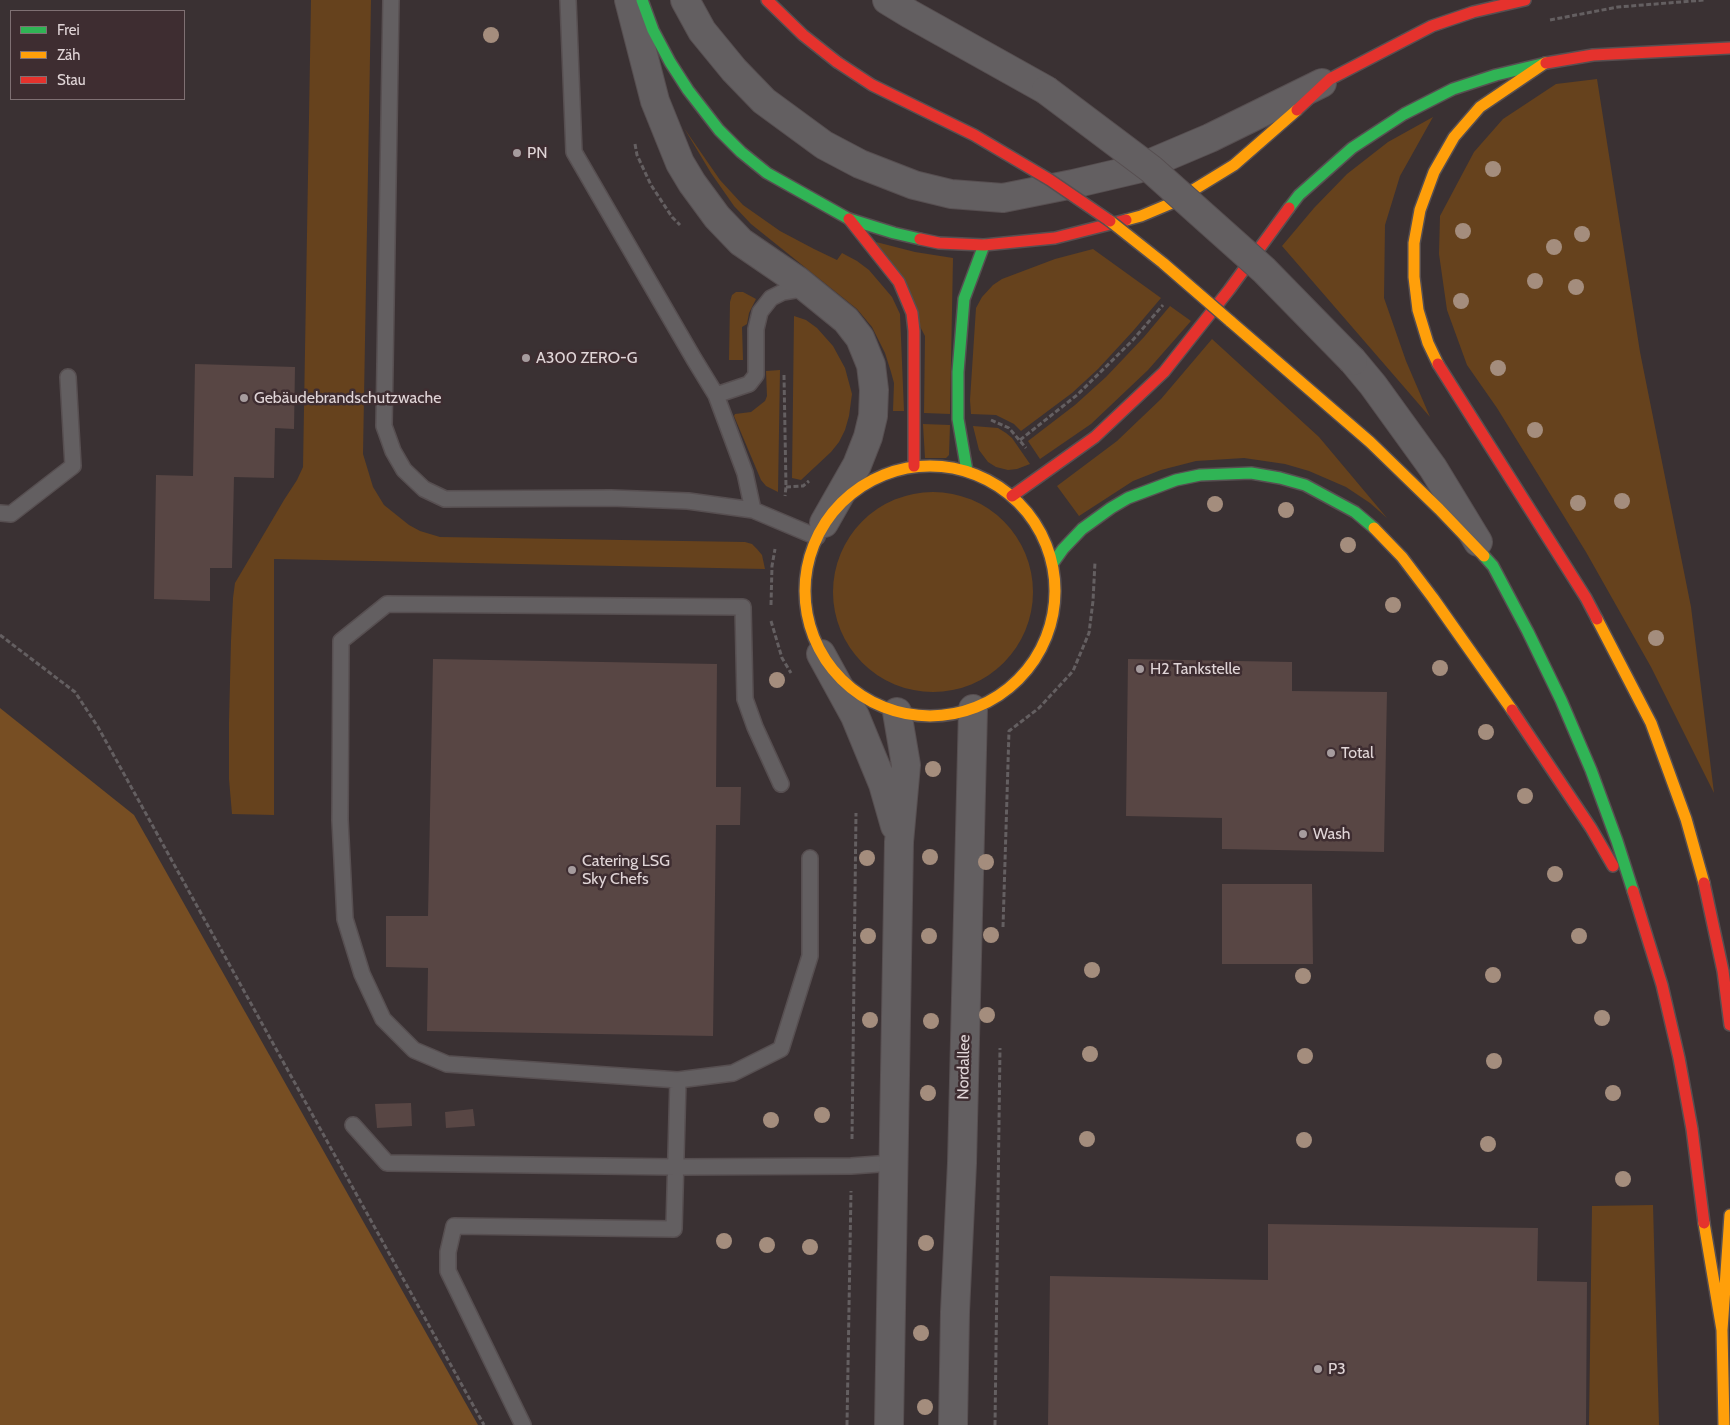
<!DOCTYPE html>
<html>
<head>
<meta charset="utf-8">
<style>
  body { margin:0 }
  #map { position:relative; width:1730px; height:1425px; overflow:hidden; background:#3a3133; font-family:Cabin,sans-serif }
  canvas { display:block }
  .legend { position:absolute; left:10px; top:10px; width:175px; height:90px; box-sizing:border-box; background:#3e2d31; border:1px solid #7f7073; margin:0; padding:6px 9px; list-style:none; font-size:15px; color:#e0d5d7 }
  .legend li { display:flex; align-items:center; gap:10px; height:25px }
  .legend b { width:25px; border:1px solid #7f7073 }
</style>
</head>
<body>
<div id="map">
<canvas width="1730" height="1425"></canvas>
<ul class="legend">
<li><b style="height:6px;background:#30b455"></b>Frei</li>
<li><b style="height:6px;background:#ff9f0a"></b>Zäh</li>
<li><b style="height:6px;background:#e5322d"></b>Stau</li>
</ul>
</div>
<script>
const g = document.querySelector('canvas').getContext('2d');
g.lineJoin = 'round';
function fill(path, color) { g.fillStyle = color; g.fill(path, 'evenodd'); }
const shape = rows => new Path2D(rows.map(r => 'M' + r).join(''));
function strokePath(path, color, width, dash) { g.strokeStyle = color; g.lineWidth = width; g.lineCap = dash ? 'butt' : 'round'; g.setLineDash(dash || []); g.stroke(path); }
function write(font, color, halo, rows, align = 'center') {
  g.font = font + ' Cabin,sans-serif'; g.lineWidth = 5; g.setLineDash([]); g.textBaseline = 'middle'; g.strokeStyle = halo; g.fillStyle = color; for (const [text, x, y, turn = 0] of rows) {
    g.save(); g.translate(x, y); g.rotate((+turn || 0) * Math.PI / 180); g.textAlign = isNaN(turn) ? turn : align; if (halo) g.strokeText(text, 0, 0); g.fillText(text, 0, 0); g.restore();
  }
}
fill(shape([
  [311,0,371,0,363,454,373,487,384,505,409,525,420,531,440,537,745,542,752,544,757,549,762,555,765,569,274,559,274,815,232,814,229,779,229,722,231,641,233,598,235,583,284,500,297,480,303,467],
  [1597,79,1640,352,1691,607,1714,793,1651,667,1586,552,1497,408,1467,365,1447,310,1439,254,1440,216,1474,152,1503,119,1556,84],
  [1433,117,1400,176,1385,225,1384,298,1406,361,1430,417,1282,246,1314,208,1347,174,1388,142],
  [684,128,720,180,743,205,780,231,814,249,837,260,842,253,857,261,869,270,892,297,900,314,904,411,893,411,894,383,891,372,885,353,872,327,857,309,751,224,734,206,711,173],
  [876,242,915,252,953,258,950,414,924,413,925,336],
  [1093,249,1161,298,1133,331,1098,369,1072,393,1021,431,1014,424,996,415,971,414,970,400,976,308,982,297,993,285,1002,279,1055,259],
  [736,292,743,292,756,299,749,313,747,324,742,327,743,360,729,360,730,302,732,295],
  [1170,306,1191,321,1148,370,1091,424,1040,459,1028,441,1075,405,1106,377,1144,337],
  [794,316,806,320,817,328,833,346,845,368,852,394,849,416,845,430,839,442,831,452,801,480,792,478],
  [1212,339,1319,437,1387,518,1370,503,1346,487,1309,471,1285,464,1244,458,1196,461,1161,470,1133,481,1079,516,1057,486,1117,441,1140,419,1161,399],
  [780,370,778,492,766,486,761,480,734,416,735,414,751,412,765,401,767,396,766,371],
  [923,424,950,425,949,455,946,458,925,458],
  [973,426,998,428,1006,433,1012,438,1030,464,1017,469,1008,470,996,467,988,462,979,450],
  '833 592a100 100 0 1 1 200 0a100 100 0 1 1-200 0Z',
  [1653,1205,1659,1425,1589,1425,1592,1206]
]), '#66421d');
fill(shape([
  [0,708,134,815,478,1425,0,1425]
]), '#774e23');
fill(shape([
  [195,364,295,367,294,429,275,428,274,478,234,477,232,568,210,568,210,601,154,599,156,475,193,476],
  [433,659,717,664,716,787,741,787,740,825,716,825,713,1036,427,1031,428,968,386,967,386,916,428,916],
  [1128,659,1292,662,1292,691,1387,692,1384,852,1222,849,1222,818,1126,816],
  [1222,884,1312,884,1313,964,1222,964],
  [411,1103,412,1126,377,1128,375,1104],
  [473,1109,475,1126,446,1128,445,1112],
  [1268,1224,1538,1228,1537,1281,1587,1282,1586,1425,1048,1425,1050,1276,1268,1280]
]), '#584644');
const lane = shape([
  [391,0,384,426,393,451,404,470,424,489,445,499,611,498,688,501,753,510,817,537],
  [568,0,574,152,694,359,716,395,745,473,753,510],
  [716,395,749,384,756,375,756,329,760,312,771,298,783,292,795,290,808,290],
  [0,513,11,514,73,466,68,377],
  [781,784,755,727,745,699,743,607,387,604,341,641,340,820,345,919,362,974,383,1019,414,1050,447,1064,678,1080,733,1073,781,1049,810,956,810,858],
  [353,1125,387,1163,676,1167,851,1166,893,1163],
  [523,1425,448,1271,448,1252,454,1226,674,1229,678,1080]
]);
const street = shape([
  [629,0,655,101,680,163,692,183,717,217,741,242,798,281,846,320,860,338,871,365,874,390,873,416,868,437,857,465,824,523],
  [685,0,702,31,734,70,764,101,824,145,860,164,914,185,951,194,1003,198,1073,184,1137,169,1210,138,1322,83],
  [887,0,910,14,1046,90],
  [1353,361,1373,385,1433,468,1478,542],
  [821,654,855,716,883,784,895,826],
  [889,1425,899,842,906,765,897,712],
  [953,1425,955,1312,962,1163,973,709]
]);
const fast = shape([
  [642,0,653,30,670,62,688,90,719,130,741,152,767,173,849,219,894,233,920,239],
  [1289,208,1299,195,1352,148,1404,114,1453,89,1496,75,1546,63],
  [967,471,958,419,958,372,964,299,984,245],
  [1484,556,1493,566,1528,632,1561,700,1591,770,1617,841,1633,891],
  [1053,563,1063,549,1082,529,1111,508,1128,498,1176,480,1200,475,1251,473,1280,478,1305,485,1355,512,1374,528]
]);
const slow = shape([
  [1126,220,1141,216,1172,203,1234,165,1297,110],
  [1230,321,1370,442,1439,509,1484,556],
  [1438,364,1428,343,1418,310,1414,277,1414,243,1420,210,1434,172,1454,137,1480,107,1545,63],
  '805 591a125 125 0 1 1 250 0a125 125 0 1 1-250 0Z',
  [1374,528,1402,557,1433,598,1512,710],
  [1597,619,1651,723,1686,819,1704,883],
  [1704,1223,1722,1330],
  [1724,1425,1722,1330,1730,1215]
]);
const jam = shape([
  [767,0,803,35,837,62],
  [1546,63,1593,55,1730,48],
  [1297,110,1330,79,1432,26,1473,12,1525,0],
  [849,219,899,282,912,313,914,331,914,466],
  [920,239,939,243,984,245,1055,238,1126,220],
  [1438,364,1586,598,1597,619],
  [1012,496,1095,437,1164,372,1229,290,1289,208],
  [1512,710,1591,828,1613,866],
  [1704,883,1723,971,1730,1025],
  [1633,891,1662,985,1679,1058,1692,1129,1704,1223]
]);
strokePath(lane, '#574f51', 18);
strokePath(street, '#574f51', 30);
strokePath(fast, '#574f51', 14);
strokePath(slow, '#574f51', 14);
strokePath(jam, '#574f51', 14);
strokePath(shape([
  [1550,20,1618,7,1705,0],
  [635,144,637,155,651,185,672,217,680,225],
  [784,375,786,487,785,496],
  [991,420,1009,428,1026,448],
  [1020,440,1077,395,1132,341,1163,305],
  [786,487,803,486,809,481],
  [771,605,772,566,775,549],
  [771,621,782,658,791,673],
  [0,635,75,692,98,727,484,1425],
  [1003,927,1009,731,1039,708,1073,671,1089,633,1093,601,1095,562],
  [852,1139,856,813],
  [847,1425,851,1191],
  [995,1425,1000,1048]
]), '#645f61', 3, [5, 2.5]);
strokePath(lane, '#635f61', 15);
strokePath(street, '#635f61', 28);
strokePath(fast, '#30b455', 11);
strokePath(slow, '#ff9f0a', 11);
strokePath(jam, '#e5322d', 11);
const streetBridge = shape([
  [1046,90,1151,169,1264,270,1353,361]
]);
const slowBridge = shape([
  [1110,221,1163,263,1230,321]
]);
const jamBridge = shape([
  [837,62,872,85,974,135,1050,180,1110,221]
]);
strokePath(streetBridge, '#574f51', 30, []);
strokePath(slowBridge, '#574f51', 14, []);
strokePath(jamBridge, '#574f51', 14, []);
strokePath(streetBridge, '#635f61', 28);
strokePath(slowBridge, '#ff9f0a', 11);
strokePath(jamBridge, '#e5322d', 11);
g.fillStyle = '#a48d7d';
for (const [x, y] of [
  [491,35],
  [1493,169],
  [1463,231],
  [1582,234],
  [1554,247],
  [1535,281],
  [1576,287],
  [1461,301],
  [1498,368],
  [1535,430],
  [1622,501],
  [1578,503],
  [1215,504],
  [1286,510],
  [1348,545],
  [1393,605],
  [1656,638],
  [1440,668],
  [777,680],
  [1486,732],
  [933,769],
  [1525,796],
  [930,857],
  [867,858],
  [986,862],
  [1555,874],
  [991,935],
  [868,936],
  [929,936],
  [1579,936],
  [1092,970],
  [1493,975],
  [1303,976],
  [987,1015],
  [1602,1018],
  [870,1020],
  [931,1021],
  [1090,1054],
  [1305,1056],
  [1494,1061],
  [928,1093],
  [1613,1093],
  [822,1115],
  [771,1120],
  [1087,1139],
  [1304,1140],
  [1488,1144],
  [1623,1179],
  [724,1241],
  [926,1243],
  [767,1245],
  [810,1247],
  [921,1333],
  [925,1407]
]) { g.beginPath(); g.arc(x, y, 8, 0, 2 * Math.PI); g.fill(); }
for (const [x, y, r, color] of [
  [517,153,5,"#a69c9e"],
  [526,358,5,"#a69c9e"],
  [244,398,5,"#a69c9e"],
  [1140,669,5,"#a69c9e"],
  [1331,753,5,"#a69c9e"],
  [1303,834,5,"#a69c9e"],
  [572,870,5,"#a69c9e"],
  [1318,1369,5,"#a69c9e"]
]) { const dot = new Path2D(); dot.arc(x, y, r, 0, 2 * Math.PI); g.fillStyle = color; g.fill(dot); strokePath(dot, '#3e2d31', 2); }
write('16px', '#e0d5d7', '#3e2d31', [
  ["PN",527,153],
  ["A300 ZERO-G",536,358],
  ["Gebäudebrandschutzwache",254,398],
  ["H2 Tankstelle",1150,669],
  ["Total",1341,753],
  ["Wash",1313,834],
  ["Catering LSG",582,861],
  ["Sky Chefs",582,879],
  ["P3",1328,1369]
], 'left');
write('16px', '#e0d5d7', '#3e2d31', [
  ["Nordallee",964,1067,-89]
]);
</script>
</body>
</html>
